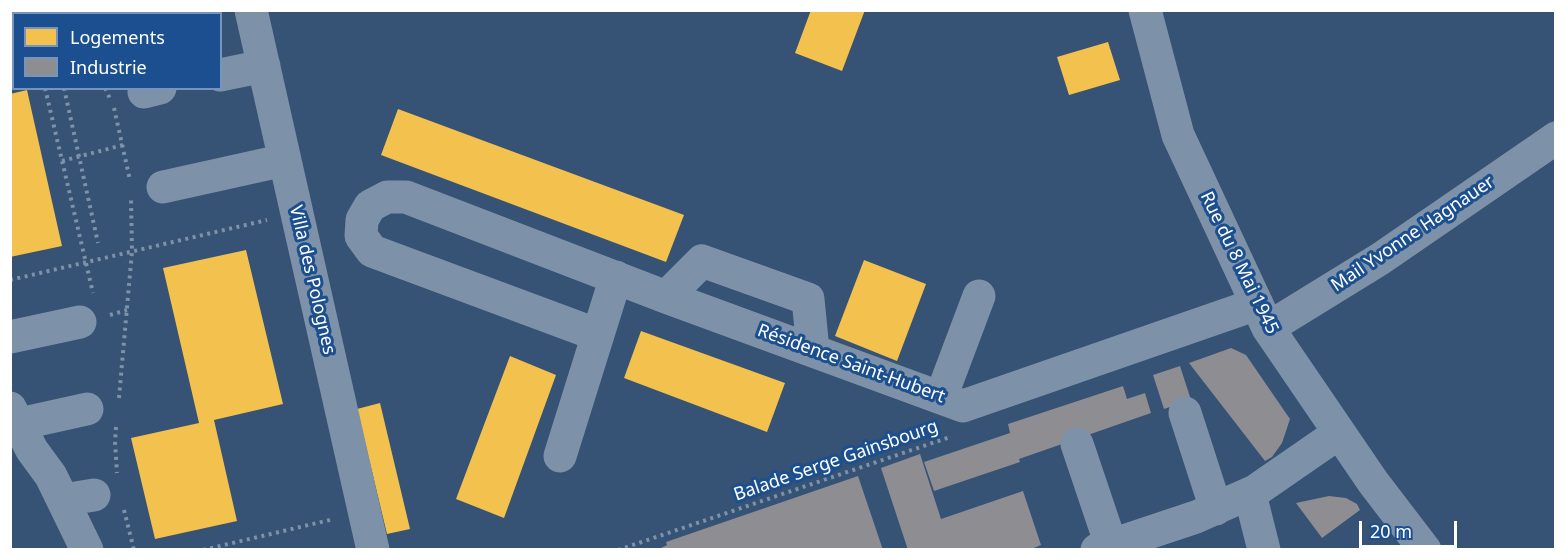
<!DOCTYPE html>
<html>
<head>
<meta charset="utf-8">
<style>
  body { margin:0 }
  #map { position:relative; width:1566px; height:560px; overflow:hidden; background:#365274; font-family:"Noto Sans",sans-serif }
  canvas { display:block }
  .frame { position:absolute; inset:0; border:12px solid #fff; pointer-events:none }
  .legend { position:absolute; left:12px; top:12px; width:210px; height:78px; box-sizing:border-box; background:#1b4f8f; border:2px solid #7695bc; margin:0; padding:8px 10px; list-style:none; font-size:18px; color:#fff }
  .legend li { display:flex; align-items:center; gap:12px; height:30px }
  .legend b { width:30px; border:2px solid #7695bc }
  .scale { position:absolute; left:1359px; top:521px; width:98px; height:27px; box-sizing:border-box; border:3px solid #fff; border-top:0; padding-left:8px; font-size:18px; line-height:21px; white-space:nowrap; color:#fff; -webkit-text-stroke:4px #1b4f8f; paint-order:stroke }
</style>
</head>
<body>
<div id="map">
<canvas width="1566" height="560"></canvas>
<div class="frame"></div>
<ul class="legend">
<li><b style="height:16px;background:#f2c14e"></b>Logements</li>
<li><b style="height:16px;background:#8d8d92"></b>Industrie</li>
</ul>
<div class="scale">20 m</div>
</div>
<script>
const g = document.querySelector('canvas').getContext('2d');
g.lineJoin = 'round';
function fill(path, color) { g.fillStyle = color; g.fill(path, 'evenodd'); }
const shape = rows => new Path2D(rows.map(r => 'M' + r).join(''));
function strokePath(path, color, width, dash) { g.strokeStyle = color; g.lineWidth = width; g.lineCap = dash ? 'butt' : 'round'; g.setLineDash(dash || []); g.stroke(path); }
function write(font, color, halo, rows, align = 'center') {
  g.font = font + ' "Noto Sans",sans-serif'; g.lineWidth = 6; g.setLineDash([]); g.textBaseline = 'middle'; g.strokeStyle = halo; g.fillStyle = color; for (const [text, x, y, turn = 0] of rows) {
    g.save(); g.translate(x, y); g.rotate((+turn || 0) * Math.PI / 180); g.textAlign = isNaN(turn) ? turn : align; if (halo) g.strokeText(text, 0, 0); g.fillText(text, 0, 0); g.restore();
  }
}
fill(shape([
  [811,10,865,10,842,71,795,53],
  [1108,42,1120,80,1069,95,1057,57],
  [27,90,62,246,10,257,10,94],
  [398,109,684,215,666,262,381,155],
  [246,250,283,404,214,420,237,521,155,539,131,438,199,423,163,268],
  [864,260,926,284,897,361,835,336],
  [641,331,785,383,767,432,624,378],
  [510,356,556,375,504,518,456,499],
  [380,403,410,529,387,534,357,409]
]), '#f2c14e');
fill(shape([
  [1231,348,1246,355,1290,419,1282,443,1272,457,1265,461,1189,363],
  [1180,366,1191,400,1164,409,1153,375],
  [1123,386,1127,399,1145,393,1151,413,1019,459,1020,462,934,491,924,462,1010,433,1008,424],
  [920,454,941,519,1023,491,1041,545,1029,550,908,550,881,468],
  [858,476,883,550,657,550,667,545,666,542],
  [1329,496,1346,498,1357,504,1360,510,1322,538,1296,503]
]), '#8d8d92');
strokePath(shape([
  [47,10,48,14],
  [51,10,54,14],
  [107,14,110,10],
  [10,60,14,59],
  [45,88,93,293],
  [64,88,98,243],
  [105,88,111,101],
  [114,108,130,180],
  [62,161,123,145],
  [10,280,267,220],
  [110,315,127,310],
  [119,398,132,251,131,199],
  [116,427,115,442,117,473],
  [124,510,134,550],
  [203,550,334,519],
  [618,550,950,437]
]), '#7d92a8', 4, [3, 4.5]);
strokePath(shape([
  [251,10,373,550],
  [1145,10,1178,135,1268,328,1373,482,1425,550],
  [220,75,264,66],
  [144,92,160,88],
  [163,187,285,160],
  [666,297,702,261,808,299,813,350],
  [1268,328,1380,259,1556,138],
  [598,335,372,251,361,236,362,220,370,206,387,197,406,197,666,297,963,406,1257,304],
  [10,337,80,322],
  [941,397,979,296],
  [10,408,32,450,51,476,87,550],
  [1185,413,1216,509],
  [19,424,87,409],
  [1077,444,1111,545],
  [560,456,616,277],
  [1250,494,1264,550],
  [63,500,94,495],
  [1097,550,1196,517,1255,491,1339,433]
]), '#7d92a8', 33);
write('18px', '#fff', '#1b4f8f', [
  ["Mail Yvonne Hagnauer",1413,234,-34],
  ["Rue du 8 Mai 1945",1239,263,64],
  ["Villa des Polognes",312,280,77],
  ["Résidence Saint-Hubert",851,364,20],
  ["Balade Serge Gainsbourg",836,461,-19]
]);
</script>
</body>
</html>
